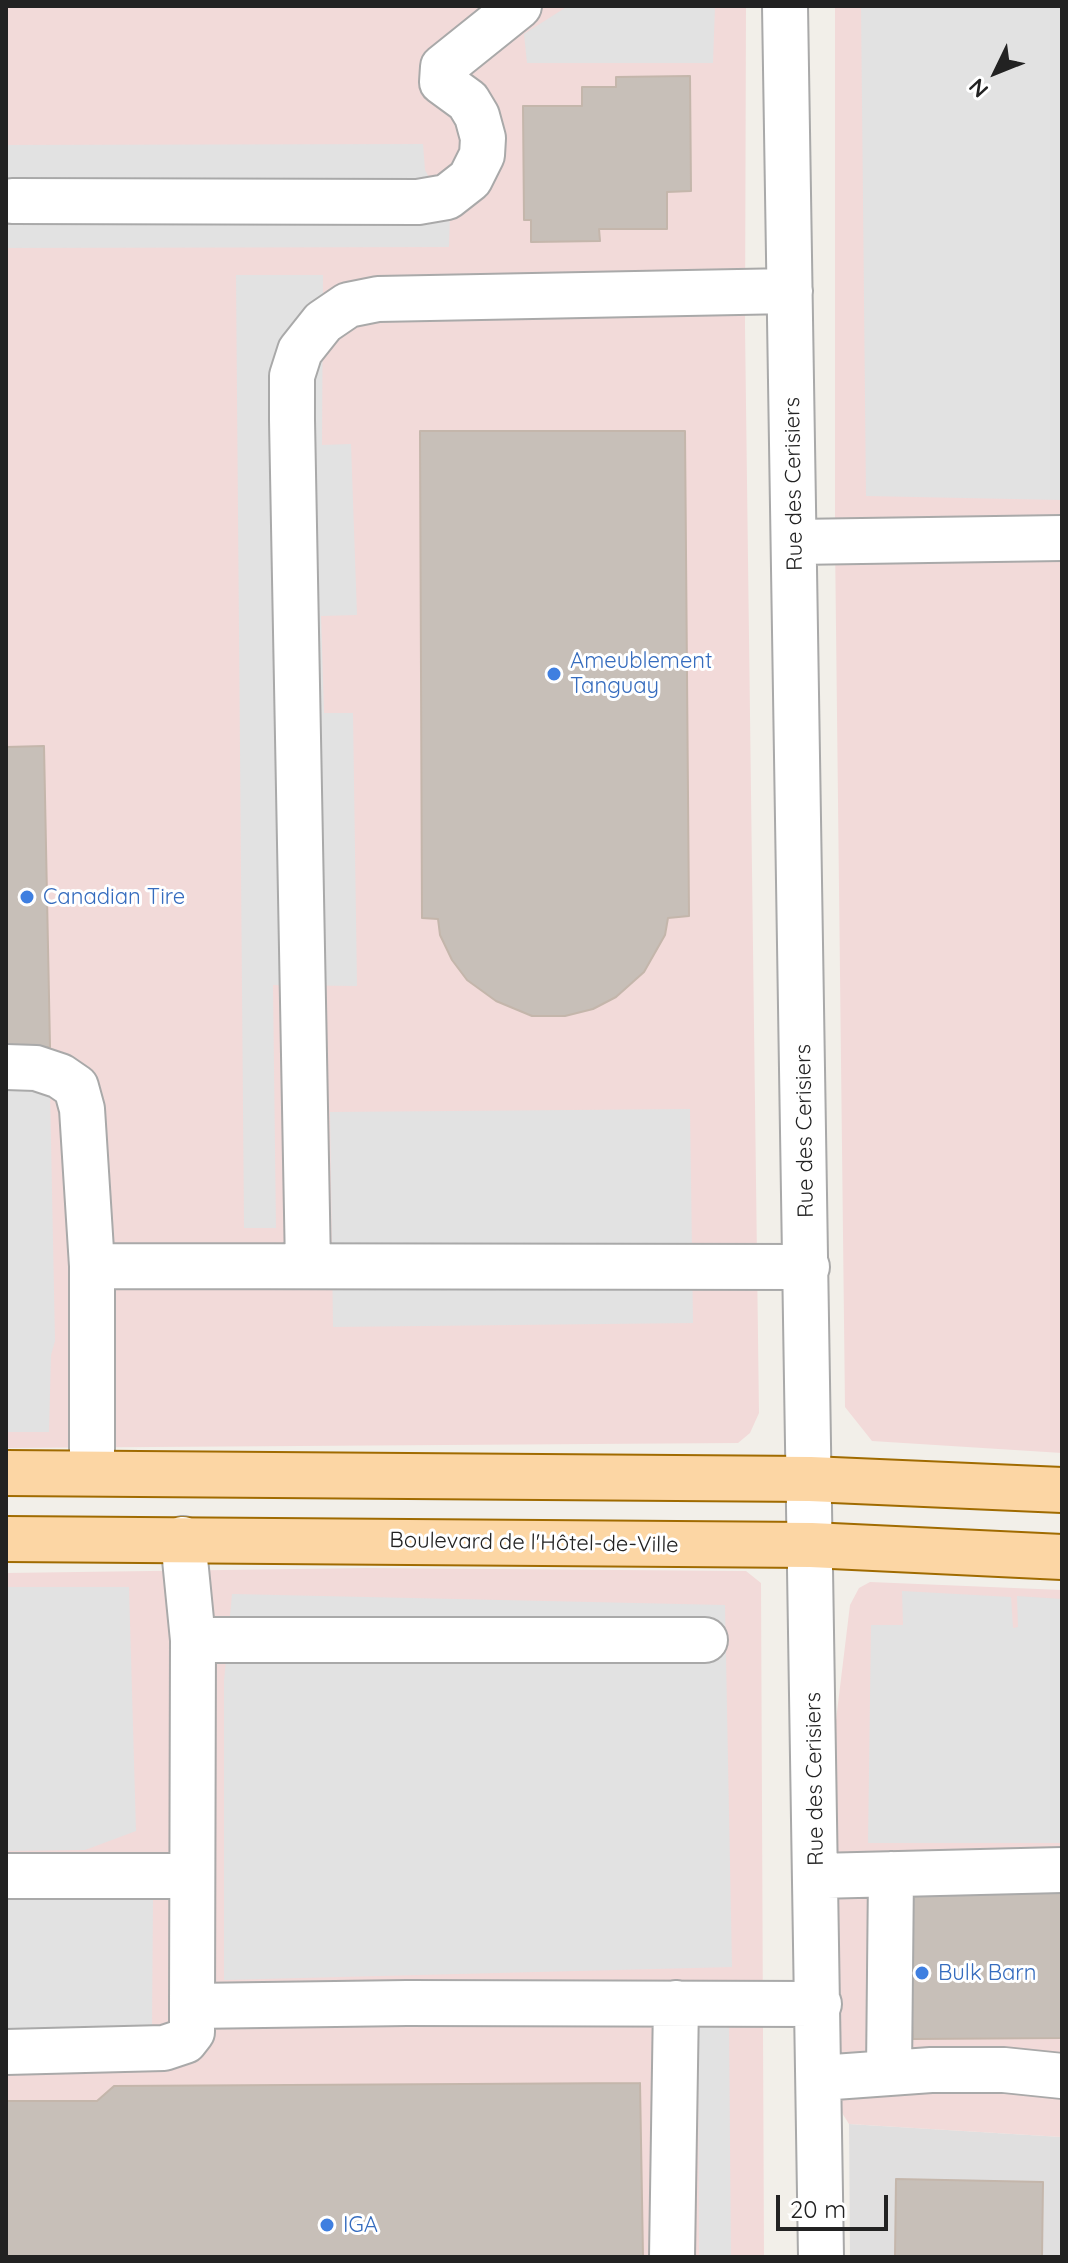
<!DOCTYPE html>
<html>
<head>
<meta charset="utf-8">
<style>
  body { margin:0 }
  #map { position:relative; width:1068px; height:2263px; overflow:hidden; background:#f2efe9; font-family:Quicksand,sans-serif }
  canvas { display:block }
  .frame { position:absolute; inset:0; border:8px solid #222; pointer-events:none }
  .north { position:absolute; left:956px; top:32px; width:80px; height:80px; -webkit-text-stroke:6px #fff; paint-order:stroke; rotate:227deg; font-size:22px; font-weight:700; line-height:32px; text-align:center; color:#222 }
  .north::after { content:''; display:block; margin:auto; width:28px; height:36px; background:#222; clip-path:polygon(50% 0,100% 100%,50% 72%,0 100%) }
  .scale { position:absolute; left:776px; top:2195px; width:112px; height:36px; box-sizing:border-box; border:4px solid #222; border-top:0; padding-left:10px; font-size:24px; line-height:28px; white-space:nowrap; color:#222; -webkit-text-stroke:6px #fff; paint-order:stroke }
</style>
</head>
<body>
<div id="map">
<canvas width="1068" height="2263"></canvas>
<div class="frame"></div>
<div class="north">N</div>
<div class="scale">20 m</div>
</div>
<script>
const g = document.querySelector('canvas').getContext('2d');
g.lineJoin = 'round';
function fill(path, color) { g.fillStyle = color; g.fill(path, 'evenodd'); }
const shape = rows => new Path2D(rows.map(r => 'M' + r).join(''));
function strokePath(path, color, width, dash) { g.strokeStyle = color; g.lineWidth = width; g.lineCap = dash ? 'butt' : 'round'; g.setLineDash(dash || []); g.stroke(path); }
function write(font, color, halo, rows, align = 'center') {
  g.font = font + ' Quicksand,sans-serif'; g.lineWidth = 6; g.setLineDash([]); g.textBaseline = 'middle'; g.strokeStyle = halo; g.fillStyle = color; for (const [text, x, y, turn = 0] of rows) {
    g.save(); g.translate(x, y); g.rotate((+turn || 0) * Math.PI / 180); g.textAlign = isNaN(turn) ? turn : align; if (halo) g.strokeText(text, 0, 0); g.fillText(text, 0, 0); g.restore();
  }
}
fill(shape([
  [849,2124,1062,2137,1062,2257,850,2257]
]), '#e0dfdf');
fill(shape([
  [6,6,746,6,745,327,759,1413,750,1433,738,1443,6,1448],
  [835,6,1062,6,1062,1453,872,1441,845,1407,835,541],
  [367,1568,746,1571,761,1583,764,2257,6,2257,6,1573],
  [870,1582,1062,1590,1062,2137,849,2124,820,2078,817,1876,850,1605,859,1588]
]), '#f2dad9');
fill(shape([
  [568,6,715,6,713,63,527,63,524,34],
  [861,6,1062,6,1062,500,866,496],
  [423,144,425,170,450,214,449,247,6,248,6,145],
  [236,275,323,275,322,445,351,444,357,615,321,616,324,713,353,713,357,986,273,985,276,1228,244,1228],
  [6,1091,50,1091,55,1341,51,1355,49,1432,6,1432],
  [690,1109,693,1323,333,1327,330,1112],
  [6,1587,129,1587,136,1831,85,1850,6,1851],
  [902,1591,1011,1597,1013,1628,1018,1627,1017,1596,1062,1599,1062,1843,868,1843,871,1625,903,1625],
  [232,1594,725,1605,732,1967,224,1980,224,1681],
  [153,1899,152,2027,6,2030,6,1900],
  [698,2027,729,2027,731,2257,699,2257]
]), '#e2e2e2');
const building = shape([
  [690,76,691,191,667,192,667,229,599,229,600,241,531,242,531,220,524,220,523,106,582,106,582,87,616,87,616,77,690,76],
  [420,431,685,431,689,916,668,918,665,935,644,972,616,997,593,1009,565,1016,532,1016,496,1001,467,980,452,960,440,935,438,919,422,918,420,431],
  [44,746,50,1047,6,1048,6,747,44,746],
  [1062,1889,1062,2038,913,2039,905,1892,1062,1889],
  [640,2083,643,2257,6,2257,6,2101,97,2101,114,2086,640,2083],
  [896,2179,1043,2182,1042,2257,895,2257,896,2179]
]);
fill(building, '#c7bfb8');
strokePath(building, '#c4b6ab', 2);
const minor = shape([
  [785,6,821,2257],
  [12,201,418,202,447,197,470,179,482,155,483,138,477,116,468,101,442,82,443,67,519,6],
  [795,542,1062,538],
  [6,1067,36,1068,60,1076,76,1087,82,1109,92,1266,807,1267],
  [308,1266,292,420,292,376,300,351,323,322,348,305,378,299,790,291],
  [92,1472,92,1266],
  [183,1539,193,1640,192,2006,407,2003,819,2004],
  [193,1640,705,1640],
  [6,1876,192,1876],
  [817,1876,1062,1870],
  [6,2052,164,2048,185,2041,192,2032,192,2006],
  [889,2071,891,1874],
  [820,2078,931,2070,1004,2070,1062,2076],
  [672,2257,676,2003]
]);
const major = shape([
  [6,1473,810,1479,1062,1490],
  [6,1539,811,1545,1062,1557]
]);
strokePath(minor, '#a9a9a9', 48);
strokePath(major, '#a06b00', 48);
strokePath(minor, '#fff', 44);
strokePath(major, '#fcd6a4', 44);
for (const [x, y, r, color] of [
  [554,674,8,"#3f7fe0"],
  [27,897,8,"#3f7fe0"],
  [922,1973,8,"#3f7fe0"],
  [327,2225,8,"#3f7fe0"]
]) { const dot = new Path2D(); dot.arc(x, y, r, 0, 2 * Math.PI); g.fillStyle = color; g.fill(dot); strokePath(dot, '#fff', 3); }
write('22px', '#222', '#fff', [
  ["Rue des Cerisiers",794,484,-91],
  ["Rue des Cerisiers",805,1131,-91],
  ["Boulevard de l'Hôtel-de-Ville",534,1543,1],
  ["Rue des Cerisiers",815,1779,-91]
]);
write('22px', '#366cbe', '#fff', [
  ["Ameublement",570,661],
  ["Tanguay",570,686],
  ["Canadian Tire",43,897],
  ["Bulk Barn",938,1973],
  ["IGA",343,2225]
], 'left');
</script>
</body>
</html>
